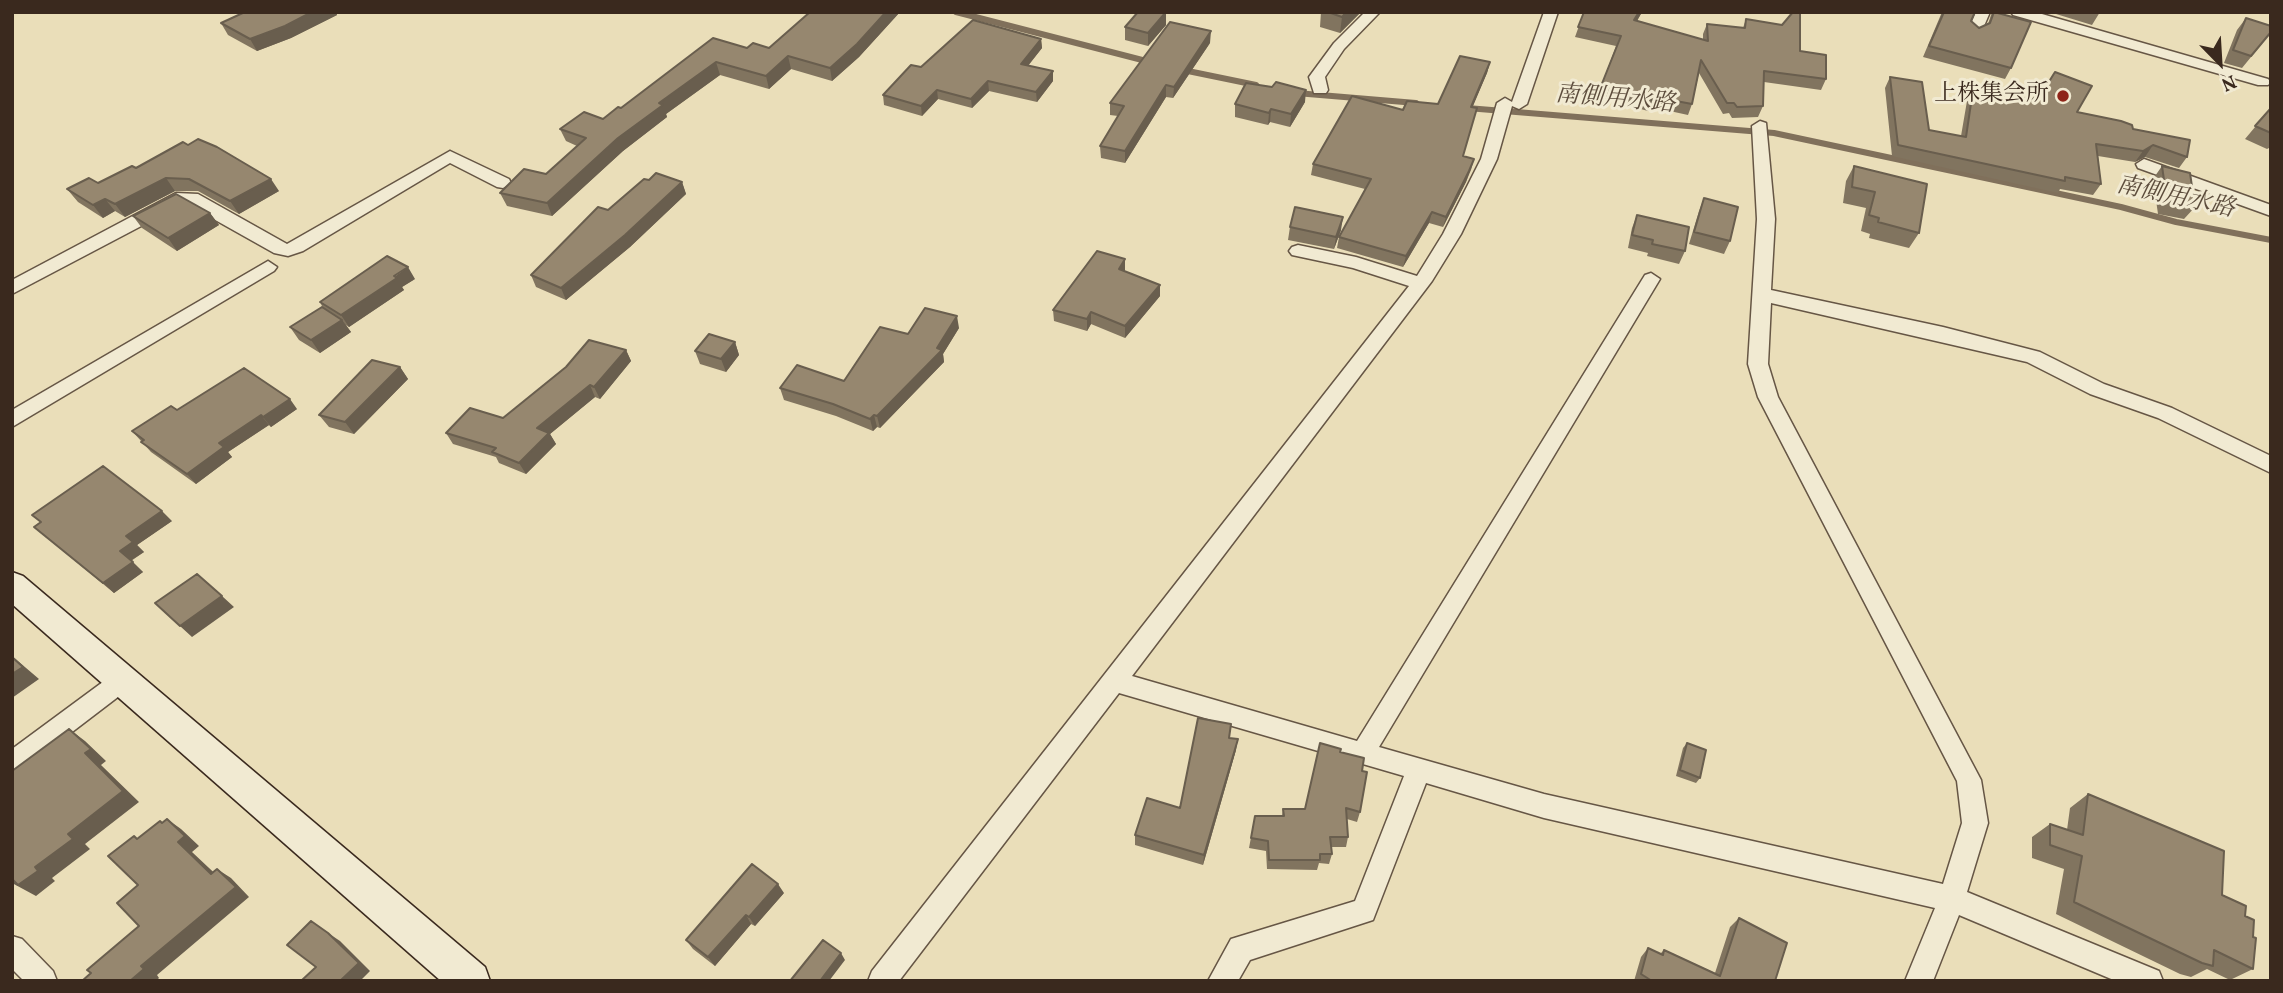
<!DOCTYPE html>
<html>
<head>
<meta charset="utf-8">
<style>
  body { margin:0 }
  #map { position:relative; width:2283px; height:993px; overflow:hidden; background:#eadeb9; font-family:Vollkorn,serif }
  canvas { display:block }
  .frame { position:absolute; inset:0; border:14px solid #3a291e; pointer-events:none }
  .north { position:absolute; left:2185px; top:28px; width:70px; height:70px; -webkit-text-stroke:5px #f1ead2; paint-order:stroke; rotate:156deg; font-size:19px; font-weight:700; line-height:28px; text-align:center; color:#3a291e }
  .north::after { content:''; display:block; margin:auto; width:24px; height:32px; background:#3a291e; clip-path:polygon(50% 0,100% 100%,50% 72%,0 100%) }
</style>
</head>
<body>
<div id="map">
<canvas width="2283" height="993"></canvas>
<div class="frame"></div>
<div class="north">N</div>
</div>
<script>
const g = document.querySelector('canvas').getContext('2d');
g.lineJoin = 'round';
const shape = rows => new Path2D(rows.map(r => 'M' + r).join(''));
function strokePath(path, color, width, dash) { g.strokeStyle = color; g.lineWidth = width; g.lineCap = dash ? 'butt' : 'round'; g.setLineDash(dash || []); g.stroke(path); }
function fill(path, color) { g.fillStyle = color; g.fill(path, 'evenodd'); }
function write(font, color, halo, rows, align = 'center') {
  g.font = font + ' Vollkorn,"Noto Serif JP",serif'; g.lineWidth = 6; g.setLineDash([]); g.textBaseline = 'middle'; g.strokeStyle = halo; g.fillStyle = color; for (const [text, x, y, turn = 0] of rows) {
    g.save(); g.translate(x, y); g.rotate((+turn || 0) * Math.PI / 180); g.textAlign = isNaN(turn) ? turn : align; if (halo) g.strokeText(text, 0, 0); g.fillText(text, 0, 0); g.restore();
  }
}
strokePath(shape([
  [956,12,1150,62],
  [1183,70,1256,85],
  [1296,93,1416,103],
  [1467,108,1774,133,2121,207,2176,222,2271,240]
]), '#80705b', 6);
const street = shape([
  [1365,12,1380,12,1344,49,1325,77,1328,90,1326,93,1314,93,1309,77,1334,43,1365,12],
  [1544,12,1558,12,1527,104,1519,109,1512,106,1497,159,1461,234,1432,281,1132,676,1357,741,1645,275,1651,273,1660,279,1379,747,1544,794,1943,884,1962,823,1957,781,1758,397,1748,364,1757,219,1752,126,1760,121,1766,123,1775,219,1771,290,1943,327,2040,352,2104,384,2172,408,2271,456,2271,473,2158,418,2090,394,2027,362,1771,303,1768,364,1778,397,1981,780,1988,823,1967,892,2159,971,2163,981,2116,981,1959,915,1933,981,1905,981,1935,908,1544,818,1426,783,1373,920,1250,960,1238,981,1208,981,1231,939,1355,901,1404,776,1119,693,899,981,868,981,872,971,1409,286,1353,268,1292,255,1289,251,1292,247,1298,245,1356,257,1417,276,1443,234,1481,159,1497,103,1505,98,1512,102,1544,12],
  [1976,12,1990,12,1981,33,1974,37,1967,33,1976,12],
  [2011,12,2035,12,2268,79,2271,82,2268,85,2258,85,2013,15,2011,12],
  [450,151,509,179,511,183,503,188,497,187,450,163,303,251,288,256,274,253,185,203,12,294,12,280,176,193,198,194,287,244,450,151],
  [2144,159,2271,205,2271,216,2138,168,2136,164,2144,159],
  [268,261,277,267,274,271,12,427,12,410,268,261],
  [123,670,131,673,135,680,131,687,21,771,12,774,12,749,115,673,123,670],
  [12,936,22,939,53,971,57,981,24,981,12,969,12,936]
]);
const secondary = shape([
  [12,572,23,576,485,967,490,981,441,981,12,604,12,572]
]);
strokePath(street, '#665645', 3);
strokePath(secondary, '#3a291e', 3);
fill(street, '#f1ead2');
fill(secondary, '#f1ead2');
fill(shape([
  [239,12,336,12,337,15,291,38,257,51,228,35,221,23,241,14],
  [810,12,900,12,859,57,832,81,791,69,769,89,720,75,666,114,667,117,623,151,552,216,507,206,500,193,546,174,577,146,566,141,560,129,603,119,621,108,713,38,747,48,769,48],
  [1166,12,1166,25,1148,46,1125,40,1125,27],
  [1321,12,1361,12,1340,33,1320,27],
  [1584,12,1642,12,1637,21,1703,40,1703,34,1707,24,1743,28,1746,19,1800,51,1826,79,1821,90,1764,82,1763,106,1758,117,1732,118,1729,113,1723,114,1699,73,1692,104,1688,115,1656,108,1648,111,1597,97,1616,46,1575,37],
  [1942,12,1975,12,1971,21,1979,28,1988,24,1992,12,1996,12,2011,68,2005,79,1923,57],
  [2057,12,2100,12,2092,25,2056,14],
  [2246,18,2265,40,2242,68,2224,63,2237,30],
  [1041,39,1042,48,1028,66,1053,71,1053,81,1037,102,989,91,972,108,938,99,922,116,884,105,883,95,921,67],
  [1210,43,1173,98,1166,97,1125,163,1101,158,1100,146,1118,116,1110,115,1110,103],
  [1490,62,1487,73,1472,107,1477,108,1463,156,1474,159,1471,170,1466,182,1443,227,1429,223,1403,267,1337,248,1339,237,1365,189,1311,175,1313,164,1403,110,1438,104],
  [1890,77,1929,130,1961,136,1967,101,1973,90,2032,99,2039,86,2077,112,2133,129,2187,157,2179,168,2145,157,2135,162,2098,156,2101,184,2093,195,2060,189,2058,193,1892,156,1885,88],
  [1305,102,1290,127,1270,122,1268,125,1235,117,1235,104],
  [2271,108,2271,147,2267,149,2245,139],
  [1854,166,1919,233,1909,248,1869,238,1870,234,1861,231,1866,208,1843,203,1846,181],
  [2162,166,2195,207,2184,219,2158,214,2153,179],
  [136,168,279,191,239,214,198,191,175,191,125,217,115,211,103,218,78,202,67,189,98,183],
  [649,180,682,182,686,194,630,247,566,300,536,287,531,275],
  [1704,198,1730,241,1724,254,1689,244,1699,211],
  [210,213,219,225,177,251,142,228,133,216],
  [1637,215,1685,251,1679,264,1647,256,1648,253,1628,248,1632,228],
  [1290,227,1341,230,1334,249,1288,240],
  [1125,271,1160,285,1160,296,1125,338,1091,324,1087,331,1054,321,1053,310],
  [415,279,402,287,404,290,349,327,346,325,351,332,320,353,299,340,290,327,323,308,320,302],
  [959,328,943,354,944,362,880,428,877,427,873,431,836,416,784,400,780,388,844,381,908,334],
  [735,342,739,355,726,372,700,364,695,351],
  [626,350,631,361,600,399,595,397,550,434,556,444,526,474,499,463,496,457,453,444,446,433,503,418],
  [400,367,408,379,354,434,329,427,319,415],
  [297,409,271,427,269,425,228,452,232,457,196,484,151,452,132,431,177,410],
  [172,521,137,545,144,552,131,561,143,572,114,593,34,527,40,523],
  [1230,738,1236,750,1203,865,1135,845,1135,835,1180,808],
  [1687,743,1700,778,1696,783,1676,776,1683,748],
  [1340,752,1360,812,1357,822,1347,819,1348,837,1346,847,1331,847,1332,854,1329,864,1319,863,1317,870,1267,869,1266,851,1249,848,1255,816,1282,816,1283,809,1305,809],
  [2088,794,2222,895,2245,916,2253,937,2253,969,2230,980,2207,969,2191,977,2180,974,2056,914,2064,869,2032,858,2032,837,2050,824,2067,830,2070,808],
  [784,893,755,926,751,924,715,966,693,949,686,940],
  [1739,918,1775,981,1634,981,1641,957,1648,948,1660,954,1664,950,1715,973,1730,927]
]), '#81745f');
fill(shape([
  [312,12,336,12,337,15,291,38,257,51,250,39],
  [886,12,900,12,859,57,832,81,830,68],
  [1166,12,1166,25,1148,46,1148,33],
  [1346,12,1361,12,1340,33,1342,17],
  [1639,12,1642,12,1631,31,1634,20],
  [1211,31,1210,43,1173,98,1174,87],
  [1041,39,1042,48,1022,73,1021,64],
  [788,56,791,69,769,89,766,76],
  [716,62,720,75,666,114,667,117,623,151,552,216,547,203,618,138,659,103],
  [1490,62,1487,73,1468,118,1471,107],
  [1053,71,1053,81,1037,102,1036,92],
  [988,81,989,91,972,108,971,99],
  [1166,85,1166,97,1125,163,1125,151],
  [937,90,938,99,922,116,921,106],
  [1306,90,1305,102,1290,127,1291,114],
  [1660,98,1656,108,1648,111,1652,100],
  [1271,109,1270,122,1268,125,1269,113],
  [2153,145,2145,157,2135,162,2143,151],
  [1474,159,1466,182,1443,227,1446,217],
  [166,178,175,191,125,217,115,204],
  [271,179,279,191,239,214,230,201],
  [682,182,686,194,630,247,566,300,561,288],
  [105,199,115,211,103,218,93,205],
  [1432,212,1429,223,1403,267,1406,256],
  [210,213,219,225,177,251,168,238],
  [1343,217,1341,230,1334,249,1336,237],
  [1125,259,1125,271,1119,269],
  [408,267,415,279,402,287,404,290,349,327,341,315],
  [1160,285,1160,296,1125,338,1125,326],
  [1091,312,1091,324,1087,331,1087,319],
  [957,316,959,328,943,354,944,362,880,428,877,416,937,348],
  [342,320,351,332,320,353,311,340],
  [735,342,739,355,726,372,721,359],
  [626,350,631,361,600,399,594,387],
  [400,367,408,379,354,434,345,422],
  [590,385,595,397,550,434,556,444,526,474,519,463,537,428],
  [290,399,297,409,271,427,263,417],
  [261,415,269,425,228,452,232,457,196,484,187,474,219,443],
  [874,415,877,427,873,431,870,419],
  [162,511,172,521,137,545,144,552,130,561,120,551,126,536],
  [133,562,143,572,114,593,103,583],
  [222,596,234,607,192,637,180,626],
  [12,656,39,679,12,698],
  [69,729,85,741,106,761,101,765,139,802,85,844,90,849,52,878,55,881,36,896,12,883,12,877,35,867,68,834,85,753],
  [1238,739,1236,750,1203,865,1204,855],
  [167,819,181,829,199,846,192,852,225,883,211,874,178,842],
  [217,869,231,878,249,897,157,975,159,978,156,981,130,981],
  [778,884,784,893,755,926,749,917],
  [746,915,751,924,715,966,708,957],
  [328,933,340,941,370,971,360,981,340,981],
  [841,953,845,960,829,981,820,981]
]), '#695e4e');
const building = shape([
  [245,12,244,12,312,12,285,26,250,39,221,23,245,12],
  [810,12,886,12,857,44,830,68,788,56,766,76,716,62,659,103,663,105,618,138,547,203,500,193,524,169,546,174,586,138,560,129,584,112,603,119,618,107,621,108,713,38,747,48,753,43,769,48,810,12],
  [1138,12,1166,12,1148,33,1125,27,1138,12],
  [1328,12,1346,12,1342,17,1328,12],
  [1584,12,1639,12,1634,20,1708,41,1707,24,1745,28,1746,19,1782,25,1793,12,1800,12,1800,51,1826,55,1826,79,1764,71,1763,106,1737,107,1734,103,1727,103,1701,60,1692,104,1660,98,1652,100,1601,86,1621,36,1578,27,1584,12],
  [1944,12,1975,12,1971,21,1979,28,1990,23,1994,12,2031,22,2011,68,1929,46,1944,12],
  [2246,18,2271,26,2271,32,2251,56,2233,50,2246,18],
  [973,20,1041,39,1021,64,1053,71,1036,92,988,81,971,99,937,90,921,106,883,95,911,65,921,67,973,20],
  [1170,22,1211,31,1174,87,1166,85,1125,151,1100,146,1124,106,1110,103,1170,22],
  [1460,56,1490,62,1471,107,1477,108,1463,156,1474,159,1469,171,1446,217,1432,212,1406,256,1339,237,1371,179,1313,164,1352,96,1403,110,1407,101,1438,104,1460,56],
  [2055,72,2092,86,2077,112,2121,121,2132,125,2133,129,2190,140,2187,157,2153,145,2143,151,2096,144,2101,184,2065,177,2065,181,1898,145,1890,77,1922,82,1929,130,1966,137,1973,90,2036,100,2039,86,2045,88,2055,72],
  [1276,82,1306,90,1291,114,1271,109,1269,113,1235,104,1246,83,1272,87,1276,82],
  [2271,108,2271,133,2255,126,2271,108],
  [198,139,217,147,271,179,230,201,189,179,166,178,115,204,105,199,93,205,67,189,89,178,98,183,132,166,136,168,183,142,188,145,198,139],
  [1854,166,1927,184,1919,233,1878,222,1879,218,1869,215,1875,192,1852,187,1854,166],
  [2162,166,2190,173,2195,207,2167,201,2162,166],
  [656,173,682,182,625,235,561,288,531,275,598,207,608,210,644,179,649,180,656,173],
  [176,194,210,213,168,238,133,216,176,194],
  [1704,198,1738,207,1730,241,1694,232,1704,198],
  [1295,207,1343,217,1336,237,1290,227,1295,207],
  [1637,215,1689,227,1685,251,1652,244,1653,240,1632,235,1637,215],
  [1097,251,1125,259,1119,269,1160,285,1125,326,1091,312,1087,319,1053,310,1097,251],
  [387,256,408,267,394,276,397,278,341,315,320,302,387,256],
  [322,307,342,320,311,340,290,327,322,307],
  [925,308,957,316,937,348,942,350,877,416,874,415,870,419,833,404,780,388,797,365,844,381,880,327,908,334,925,308],
  [709,334,735,342,721,359,695,351,709,334],
  [589,340,626,350,594,387,590,385,537,428,549,433,519,463,492,452,496,448,446,433,470,408,503,418,566,367,589,340],
  [372,360,400,367,345,422,319,415,372,360],
  [244,368,290,399,263,417,261,415,219,443,224,447,187,474,141,442,144,440,132,431,171,406,177,410,244,368],
  [103,466,162,511,126,536,133,542,120,551,133,562,103,583,34,527,41,522,32,515,103,466],
  [197,574,222,596,180,626,155,603,197,574],
  [12,657,23,667,12,674,12,657],
  [1198,718,1231,724,1229,738,1238,739,1204,855,1135,835,1147,798,1180,808,1198,718],
  [69,729,91,749,85,753,123,791,68,834,73,839,35,867,38,871,18,885,12,879,12,771,69,729],
  [1320,743,1341,749,1340,752,1364,758,1362,771,1367,772,1360,812,1346,808,1348,837,1330,837,1332,854,1320,854,1320,860,1269,860,1268,841,1251,838,1255,816,1284,816,1283,809,1305,809,1320,743],
  [1687,743,1706,750,1700,778,1680,770,1687,743],
  [2088,794,2224,851,2222,895,2246,906,2245,916,2254,920,2253,937,2256,938,2253,969,2214,950,2213,966,2202,963,2074,902,2082,856,2050,845,2050,824,2083,835,2088,794],
  [167,819,185,836,178,842,211,874,217,869,236,887,141,966,144,969,130,981,82,981,91,973,87,970,139,926,117,903,138,885,108,856,134,836,137,839,160,821,162,823,167,819],
  [752,864,778,884,749,917,746,915,708,957,686,940,752,864],
  [1739,918,1787,943,1775,981,1652,981,1641,974,1648,948,1663,955,1664,950,1720,976,1739,918],
  [311,921,328,933,359,963,340,981,301,981,316,967,287,945,311,921],
  [823,940,841,953,820,981,790,981,823,940]
]);
fill(building, '#96876f');
strokePath(building, '#695e4e', 2);
for (const [x, y, r, color] of [
  [2063,96,7,"#8f2418"]
]) { const dot = new Path2D(); dot.arc(x, y, r, 0, 2 * Math.PI); g.fillStyle = color; g.fill(dot); strokePath(dot, '#f1ead2', 2.5); }
write('23px', '#3a291e', '#f1ead2', [
  ["上株集会所",2049,96]
], 'right');
write('italic 24px', '#5d4d3d', '#f1ead2', [
  ["南側用水路",1615,101,5],
  ["南側用水路",2175,199,12]
]);
</script>
</body>
</html>
